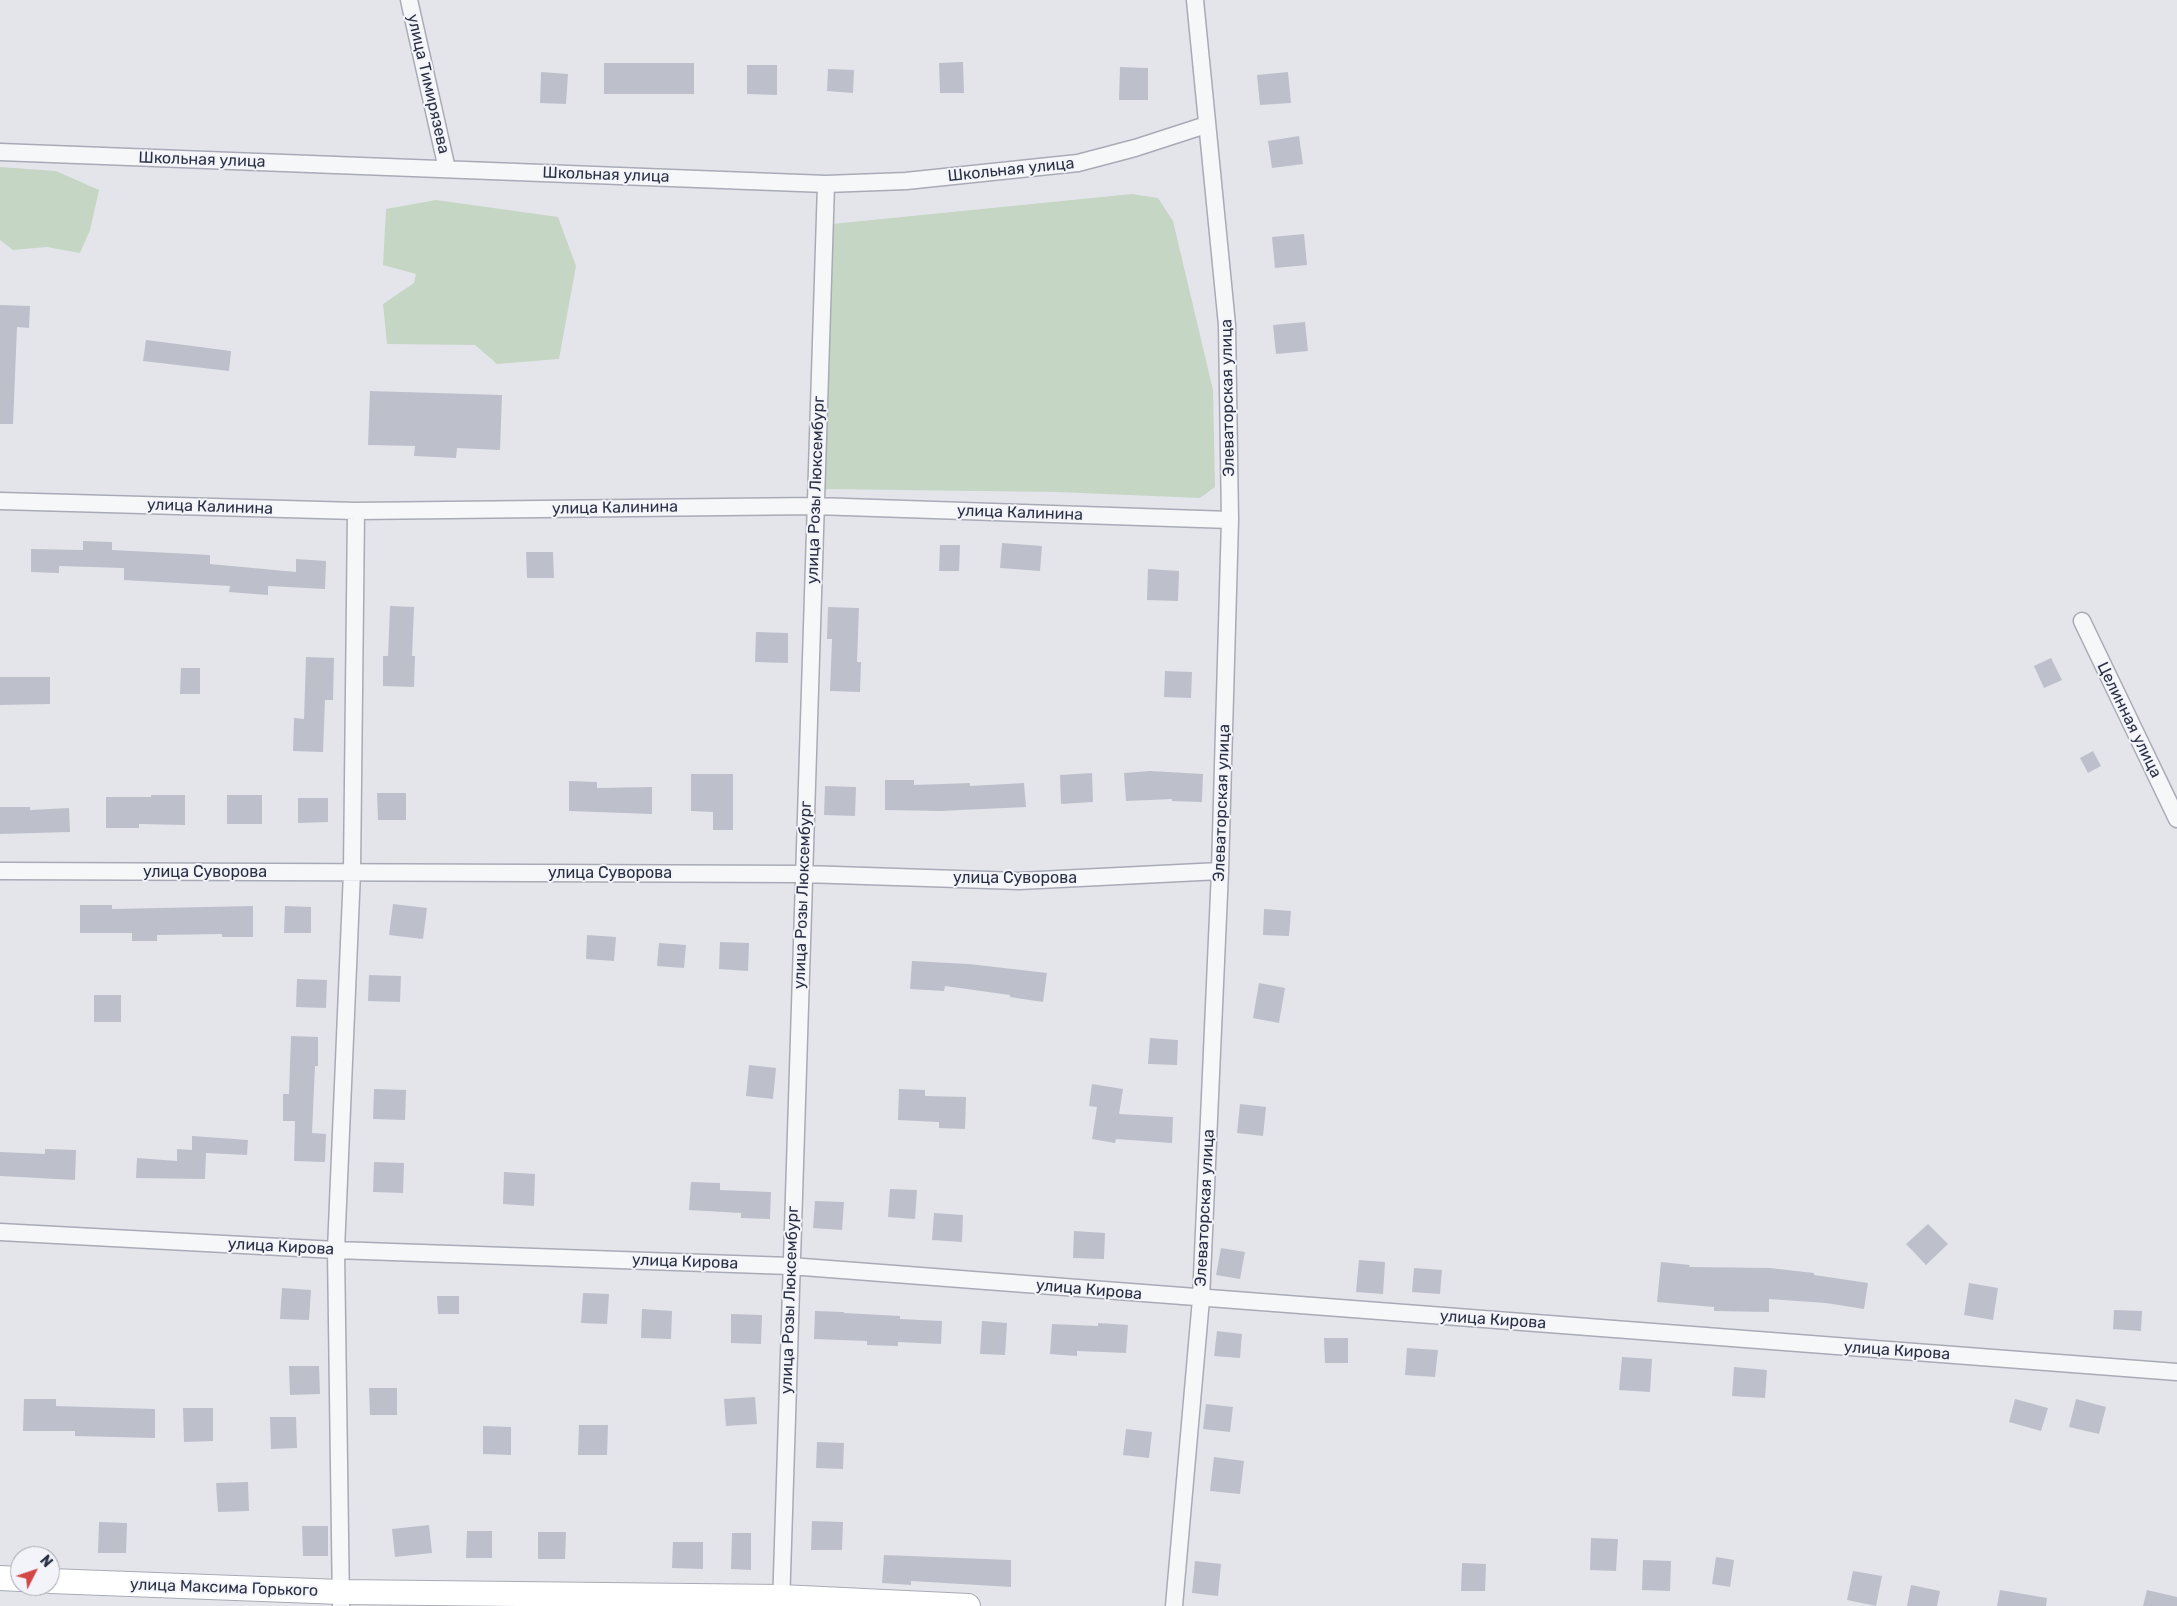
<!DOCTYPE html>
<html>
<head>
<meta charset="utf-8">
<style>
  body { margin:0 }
  #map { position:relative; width:2177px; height:1606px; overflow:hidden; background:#e3e5eb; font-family:Rubik,sans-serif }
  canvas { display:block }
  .north { position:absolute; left:10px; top:1546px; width:50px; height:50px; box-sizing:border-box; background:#f3f4f9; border:1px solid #a3a6b1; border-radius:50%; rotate:49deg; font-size:14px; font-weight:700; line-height:20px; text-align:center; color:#2a3044 }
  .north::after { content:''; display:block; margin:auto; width:18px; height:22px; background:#d24847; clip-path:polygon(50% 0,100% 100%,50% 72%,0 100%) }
</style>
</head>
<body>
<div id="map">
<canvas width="2177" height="1606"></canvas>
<div class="north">N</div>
</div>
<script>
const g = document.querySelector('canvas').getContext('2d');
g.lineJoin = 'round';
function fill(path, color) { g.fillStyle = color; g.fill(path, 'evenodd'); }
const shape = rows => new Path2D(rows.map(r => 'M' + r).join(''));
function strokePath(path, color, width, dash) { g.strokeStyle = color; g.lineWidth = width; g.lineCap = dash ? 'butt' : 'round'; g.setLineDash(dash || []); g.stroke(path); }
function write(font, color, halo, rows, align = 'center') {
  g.font = font + ' Rubik,sans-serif'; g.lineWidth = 4; g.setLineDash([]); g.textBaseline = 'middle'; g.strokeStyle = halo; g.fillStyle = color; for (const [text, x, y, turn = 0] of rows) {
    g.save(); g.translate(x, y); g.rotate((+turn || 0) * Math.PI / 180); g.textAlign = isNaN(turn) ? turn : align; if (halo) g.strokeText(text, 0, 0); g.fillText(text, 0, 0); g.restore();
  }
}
fill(shape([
  [0,167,56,171,99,190,90,230,80,253,47,247,13,250,0,240],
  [1132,194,1158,198,1173,221,1213,390,1215,487,1200,498,1057,492,822,489,832,224],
  [436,200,558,217,576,266,559,359,497,364,475,345,387,344,383,304,414,283,416,274,383,265,386,209]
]), '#c6d6c4');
fill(shape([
  [963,62,964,93,940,93,939,63],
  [604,63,694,63,694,94,604,94],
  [747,65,777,65,777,95,747,94],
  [1120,67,1148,68,1148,100,1119,100],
  [828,69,854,70,853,93,827,91],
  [541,72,568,74,566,104,540,103],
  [1288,72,1291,103,1260,105,1257,75],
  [1299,136,1303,164,1272,168,1268,141],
  [1304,234,1307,265,1275,268,1272,237],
  [0,305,30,306,29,328,17,327,13,424,0,424],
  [1305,322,1308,351,1276,354,1273,325],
  [146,340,231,351,229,371,143,361],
  [370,391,502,395,500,450,457,448,456,458,414,456,415,446,368,445],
  [83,541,112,542,112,550,210,555,210,564,296,572,296,559,326,561,325,589,268,586,268,595,229,592,230,586,124,580,124,568,59,566,59,573,31,572,31,549,83,550],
  [1002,543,1042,546,1040,571,1000,568],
  [940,545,960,545,959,571,939,571],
  [526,552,553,552,554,578,527,578],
  [1148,569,1179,571,1178,601,1147,600],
  [390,606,414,607,412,656,415,656,414,687,383,686,383,656,388,656],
  [828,607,859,608,857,662,861,662,860,692,830,691,832,639,827,639],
  [756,632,788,633,788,663,755,662],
  [306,657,334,658,333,700,325,700,323,752,293,751,294,718,304,719],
  [2051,658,2062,680,2044,688,2034,666],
  [181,668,200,668,200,694,180,694],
  [1165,671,1192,672,1191,698,1164,697],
  [0,677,50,677,50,704,0,705],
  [2093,751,2101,766,2088,773,2080,758],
  [1150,771,1203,774,1202,802,1172,801,1172,799,1126,801,1124,773],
  [1092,773,1093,802,1061,804,1060,775],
  [691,774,733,774,733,830,713,830,713,812,691,811],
  [885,780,914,780,914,785,970,783,970,786,1024,783,1026,807,940,811,885,810],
  [569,781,597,782,597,788,652,787,652,814,569,811],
  [825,786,856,787,855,816,824,815],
  [377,793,406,793,406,820,378,820],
  [151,795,185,795,185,825,139,824,139,828,106,828,106,797,151,797],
  [227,795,262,795,262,824,227,824],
  [298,798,328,798,328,822,298,823],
  [0,807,30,807,30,810,69,808,70,832,0,834],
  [393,904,427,908,423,939,389,935],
  [80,905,112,905,112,909,253,906,253,937,222,937,222,934,157,935,157,941,132,941,132,933,80,933],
  [285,906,311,907,311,933,284,933],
  [1264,909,1291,911,1289,936,1263,935],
  [587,935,616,937,614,961,586,959],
  [720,942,749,943,748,971,719,969],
  [659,943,686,945,684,968,657,966],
  [912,961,969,964,1047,973,1043,1002,1010,997,1010,995,945,986,944,991,910,989],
  [369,975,401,976,400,1002,368,1001],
  [297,979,327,980,326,1008,296,1007],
  [1259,983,1285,988,1279,1023,1253,1018],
  [94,995,121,995,121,1022,94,1022],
  [291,1036,318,1037,318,1066,315,1066,312,1133,326,1134,325,1162,294,1161,295,1121,283,1121,283,1094,289,1094],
  [1150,1038,1178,1040,1177,1065,1148,1064],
  [749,1065,776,1068,773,1099,746,1096],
  [1092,1084,1123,1089,1119,1114,1173,1117,1172,1143,1116,1139,1115,1143,1092,1139,1097,1107,1089,1106],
  [374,1089,406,1090,405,1120,373,1119],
  [899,1089,925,1090,925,1096,966,1097,965,1129,939,1128,939,1122,898,1120],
  [1240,1104,1266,1107,1263,1136,1237,1133],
  [192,1136,248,1140,247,1155,206,1153,205,1179,136,1178,137,1158,177,1161,177,1149,192,1150],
  [45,1149,76,1150,75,1180,0,1176,0,1152,45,1154],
  [374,1162,404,1163,403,1193,373,1192],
  [504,1172,535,1174,534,1206,503,1204],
  [691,1182,720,1183,720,1190,771,1192,770,1219,741,1218,741,1213,689,1210],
  [890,1189,917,1190,915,1219,888,1217],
  [815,1201,844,1202,842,1230,813,1228],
  [934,1213,963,1215,962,1242,932,1240],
  [1928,1224,1948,1244,1926,1265,1906,1244],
  [1074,1231,1105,1233,1104,1259,1073,1258],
  [1221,1248,1245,1252,1240,1279,1216,1275],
  [1359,1260,1385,1262,1383,1294,1356,1292],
  [1661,1262,1690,1265,1689,1267,1770,1268,1814,1273,1814,1275,1868,1283,1864,1309,1826,1303,1769,1299,1769,1312,1714,1311,1714,1307,1657,1302],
  [1414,1268,1442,1270,1440,1294,1412,1292],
  [1969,1283,1998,1288,1993,1320,1964,1315],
  [282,1288,311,1290,309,1320,280,1319],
  [583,1293,609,1294,607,1324,581,1323],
  [437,1296,459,1296,459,1314,438,1314],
  [642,1309,672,1311,671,1339,641,1338],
  [2114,1310,2142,1311,2141,1331,2113,1329],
  [815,1311,844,1312,844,1313,900,1316,900,1319,942,1321,941,1344,898,1342,898,1346,867,1345,867,1341,814,1339],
  [731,1314,762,1315,761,1344,731,1343],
  [982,1321,1007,1323,1005,1355,980,1354],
  [1098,1323,1128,1325,1126,1353,1077,1351,1077,1356,1050,1354,1052,1324,1098,1326],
  [1217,1331,1242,1334,1240,1358,1214,1356],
  [1324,1338,1348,1338,1348,1363,1325,1363],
  [1407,1348,1438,1350,1435,1377,1405,1375],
  [1622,1357,1652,1359,1650,1392,1619,1390],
  [289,1366,319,1366,320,1394,290,1395],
  [1734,1367,1767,1370,1765,1398,1732,1396],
  [369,1388,397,1388,397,1415,370,1415],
  [755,1397,757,1424,726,1426,724,1399],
  [24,1399,56,1399,56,1406,155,1409,155,1438,75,1436,75,1431,23,1431],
  [2015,1399,2048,1408,2041,1431,2009,1422],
  [2076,1399,2106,1407,2099,1434,2069,1427],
  [1206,1404,1233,1407,1230,1432,1203,1429],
  [183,1408,213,1408,213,1441,184,1442],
  [270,1417,296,1417,297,1448,271,1449],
  [579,1425,608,1425,607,1455,578,1455],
  [483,1426,511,1427,511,1455,483,1454],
  [1126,1429,1152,1432,1149,1458,1123,1455],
  [817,1442,844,1443,843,1469,816,1468],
  [1214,1457,1244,1461,1240,1494,1210,1491],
  [248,1482,249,1511,218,1512,216,1483],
  [812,1521,843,1522,842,1550,811,1550],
  [99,1522,127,1523,126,1553,98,1553],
  [429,1525,432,1553,395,1557,392,1529],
  [302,1526,328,1526,328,1556,303,1556],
  [467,1531,492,1531,492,1558,466,1558],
  [538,1532,566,1532,565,1559,538,1559],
  [732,1533,751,1533,751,1570,731,1569],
  [1591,1538,1618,1539,1616,1571,1590,1570],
  [673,1542,703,1542,703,1569,672,1568],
  [884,1555,1011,1560,1011,1587,911,1581,911,1585,882,1583],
  [1716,1557,1734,1560,1730,1587,1712,1584],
  [1643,1560,1671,1561,1670,1591,1642,1590],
  [1195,1561,1221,1564,1218,1596,1192,1593],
  [1462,1563,1486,1564,1485,1591,1461,1591],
  [1853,1571,1882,1576,1876,1606,1847,1600],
  [1911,1585,1940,1591,1937,1606,1907,1606],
  [2000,1590,2047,1598,2046,1606,1997,1606],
  [2147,1590,2177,1597,2177,1606,2143,1606]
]), '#bdc0cb');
const street = shape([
  [409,0,447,169],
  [0,152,826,184,906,181,1078,163,1135,148,1206,125],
  [0,501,356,511,816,506,1230,520],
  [2082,621,2177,819],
  [0,871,804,874,1019,881,1220,871],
  [0,1232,336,1250,790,1266,2177,1372],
  [341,1606,336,1250,352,872,356,511],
  [781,1606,826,184],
  [1174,1606,1201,1299,1220,871,1230,520,1227,325,1195,0]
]);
const secondary = shape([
  [0,1578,20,1579],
  [50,1581,341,1592,781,1597,968,1606]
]);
strokePath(street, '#a8abb6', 19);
strokePath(secondary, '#a8abb6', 26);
strokePath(street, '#f6f7f9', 16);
strokePath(secondary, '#fff', 24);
write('16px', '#2a3044', '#f3f4f9', [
  ["улица Тимирязева",428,84,77],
  ["Школьная улица",202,160,2],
  ["Школьная улица",1011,170,-6],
  ["Школьная улица",606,175,2],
  ["Элеваторская улица",1228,398,-91],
  ["улица Розы Люксембург",816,490,-88],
  ["улица Калинина",210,507,2],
  ["улица Калинина",615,508,-1],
  ["улица Калинина",1020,513,2],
  ["Целинная улица",2129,720,64],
  ["Элеваторская улица",1222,803,-88],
  ["улица Суворова",205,872],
  ["улица Суворова",610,873],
  ["улица Суворова",1015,878],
  ["улица Розы Люксембург",803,895,-88],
  ["Элеваторская улица",1205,1208,-87],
  ["улица Кирова",281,1247,3],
  ["улица Кирова",685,1262,2],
  ["улица Кирова",1089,1290,5],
  ["улица Розы Люксембург",790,1300,-88],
  ["улица Кирова",1493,1320,4],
  ["улица Кирова",1897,1351,4],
  ["улица Максима Горького",224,1588,2]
]);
</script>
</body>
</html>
